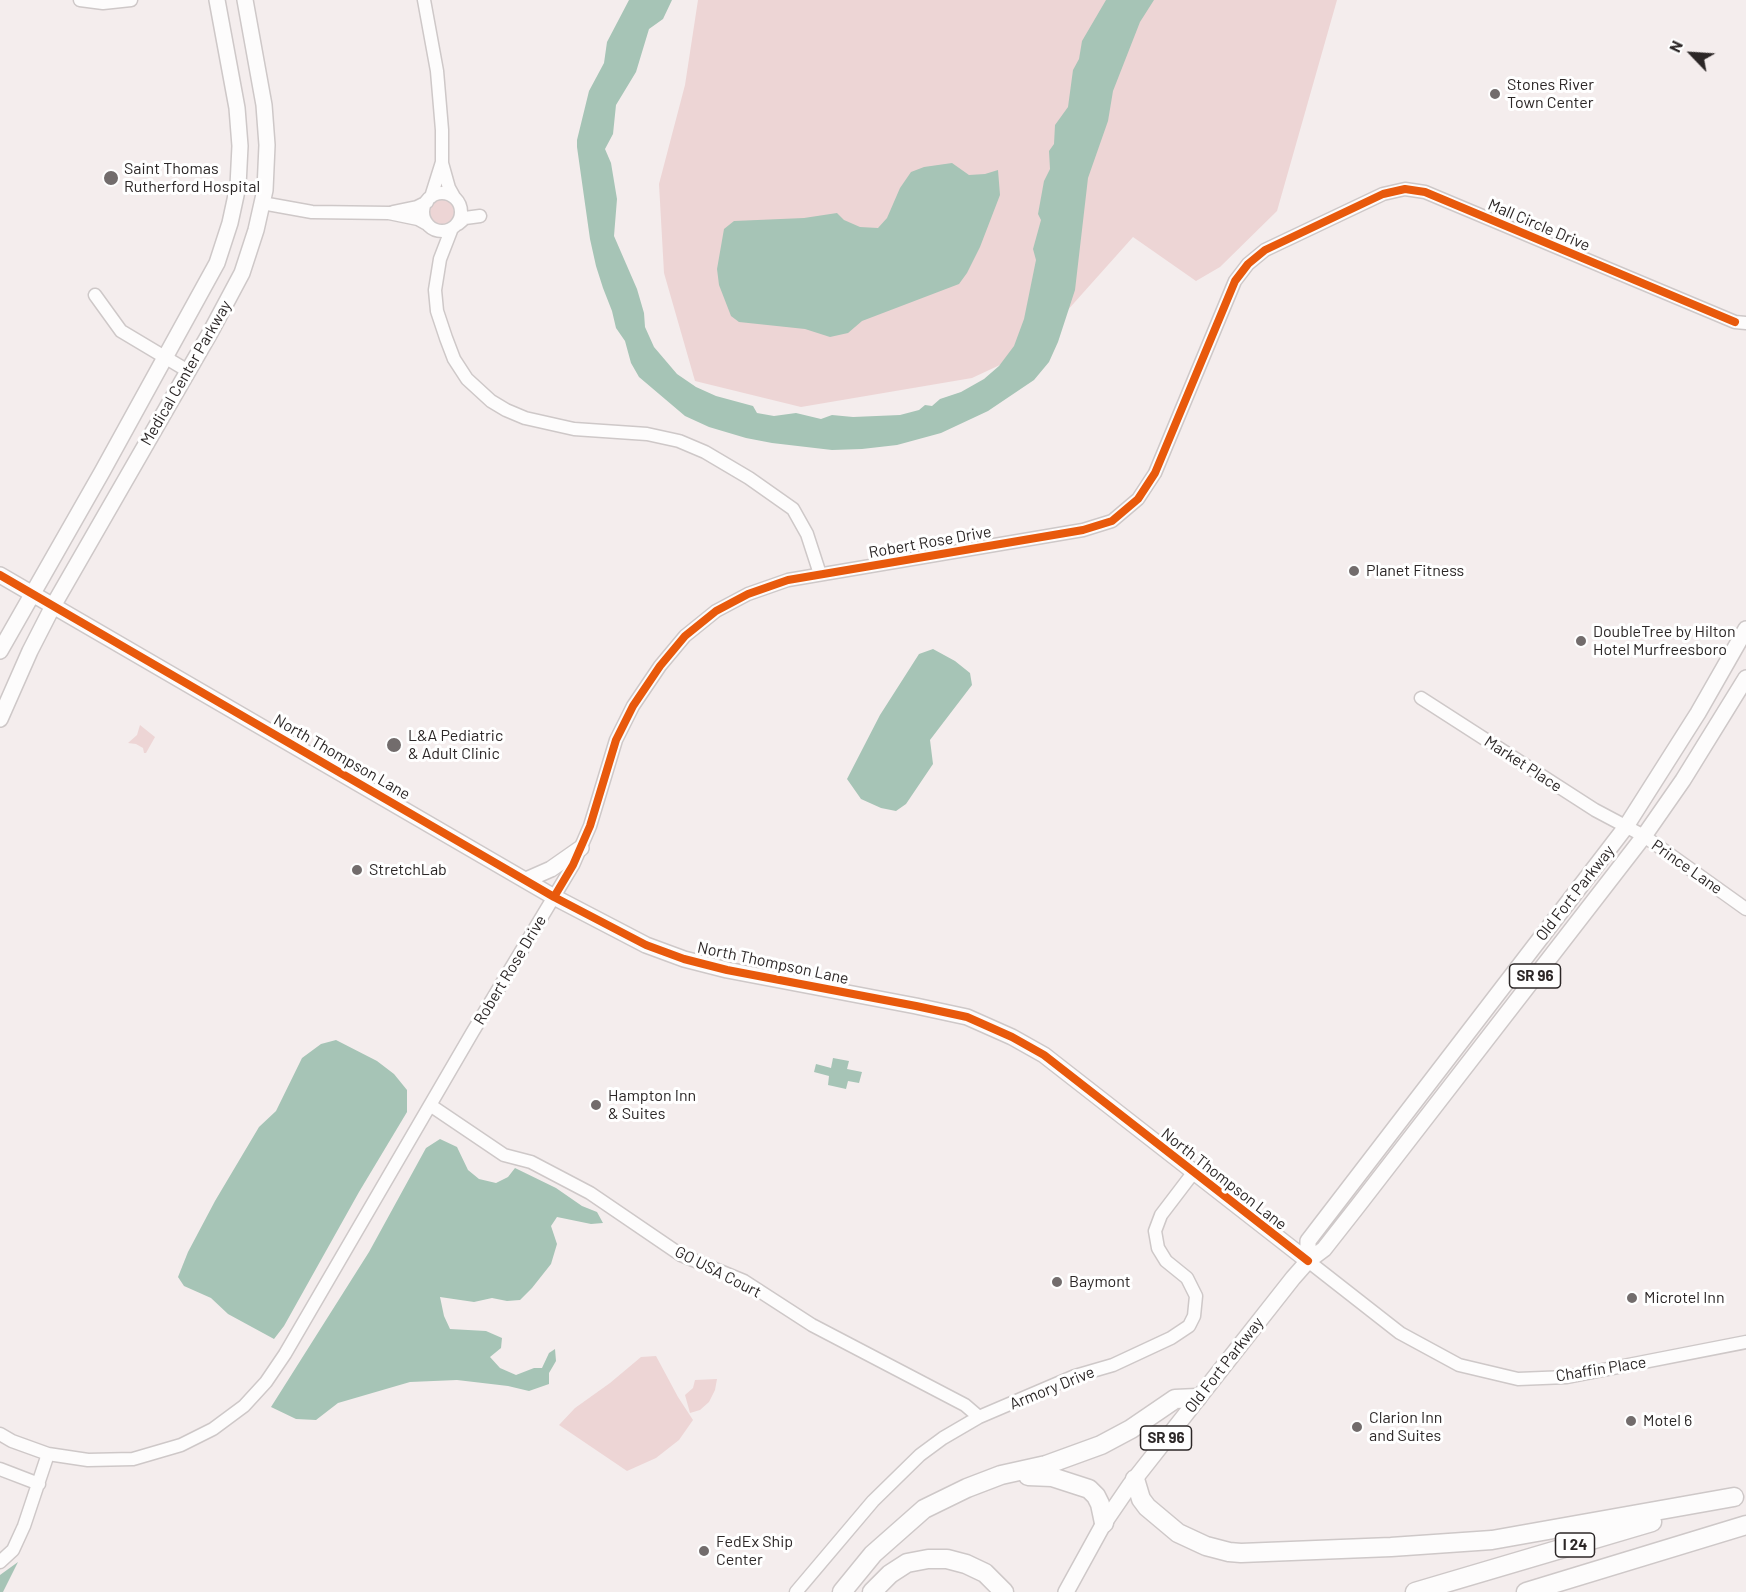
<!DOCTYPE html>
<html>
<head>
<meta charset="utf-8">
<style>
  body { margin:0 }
  #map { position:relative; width:1746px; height:1592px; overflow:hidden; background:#f4eded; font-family:Barlow,sans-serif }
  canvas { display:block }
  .north { position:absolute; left:1662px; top:24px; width:60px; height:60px; -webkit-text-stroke:4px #fff; paint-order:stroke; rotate:295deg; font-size:16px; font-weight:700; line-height:24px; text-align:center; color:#2c2727 }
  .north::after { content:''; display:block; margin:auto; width:21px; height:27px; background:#2c2727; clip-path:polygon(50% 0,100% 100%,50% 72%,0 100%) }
</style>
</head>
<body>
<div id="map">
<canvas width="1746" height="1592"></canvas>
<div class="north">N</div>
</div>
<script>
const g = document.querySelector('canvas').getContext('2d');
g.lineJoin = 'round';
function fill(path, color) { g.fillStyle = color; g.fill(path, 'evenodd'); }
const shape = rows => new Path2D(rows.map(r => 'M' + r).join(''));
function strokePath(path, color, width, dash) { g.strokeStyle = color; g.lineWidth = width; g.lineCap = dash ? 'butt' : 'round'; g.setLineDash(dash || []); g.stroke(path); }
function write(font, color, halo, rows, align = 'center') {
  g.font = font + ' Barlow,sans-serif'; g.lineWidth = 6; g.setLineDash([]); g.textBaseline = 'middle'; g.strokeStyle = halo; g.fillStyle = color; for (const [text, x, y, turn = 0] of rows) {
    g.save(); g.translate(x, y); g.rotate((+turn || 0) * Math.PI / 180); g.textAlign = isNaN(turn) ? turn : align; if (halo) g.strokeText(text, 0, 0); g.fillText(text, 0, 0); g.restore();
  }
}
fill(shape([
  [698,0,1337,0,1277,211,1220,267,1196,281,1133,237,1032,350,972,378,801,407,695,381,664,273,659,184,685,85],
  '427 213a15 15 0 1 1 30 0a15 15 0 1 1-30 0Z',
  [140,725,155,737,146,753,144,753,143,748,136,744,128,743,137,735],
  [656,1356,678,1397,693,1420,679,1440,656,1458,627,1471,559,1425,575,1408,610,1383,641,1357],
  [717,1379,715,1390,709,1402,700,1410,690,1413,685,1395,693,1388,695,1380]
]), '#edd5d5');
fill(shape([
  [629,0,672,0,663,19,649,29,636,72,616,105,613,134,605,149,611,163,617,199,614,236,637,289,644,313,645,327,654,347,677,374,696,387,716,396,753,406,757,413,774,416,796,413,821,419,832,415,853,417,900,415,919,410,925,405,932,406,940,399,961,392,984,379,999,366,1014,346,1024,319,1036,260,1033,249,1041,220,1038,214,1044,181,1050,169,1049,151,1054,144,1055,125,1068,107,1073,70,1079,59,1082,41,1106,0,1154,0,1140,22,1113,91,1108,121,1088,178,1075,290,1058,342,1049,362,1034,380,988,411,941,433,897,445,862,449,832,450,772,443,746,438,709,427,685,416,639,377,631,363,625,341,616,328,612,311,603,288,596,266,590,239,577,147,577,140,589,91,604,63,607,42],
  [952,163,969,175,985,174,998,170,1000,195,980,247,967,273,959,284,862,321,848,333,830,337,805,329,739,322,731,316,719,285,717,269,724,229,734,221,804,218,837,213,844,220,860,227,878,228,887,218,900,188,911,172,924,167],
  [933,649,955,661,970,673,972,685,930,740,933,764,906,804,896,811,881,808,861,799,847,779,880,715,919,654],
  [336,1040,377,1061,394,1074,407,1090,407,1112,359,1192,284,1326,274,1339,228,1314,211,1298,184,1286,178,1277,188,1252,215,1201,259,1127,276,1111,302,1058,321,1044],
  [833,1058,849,1061,847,1069,862,1072,859,1083,848,1081,846,1089,828,1085,829,1076,814,1072,816,1064,831,1068],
  [440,1139,457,1147,468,1170,479,1179,496,1183,508,1177,515,1168,556,1188,582,1206,597,1212,603,1223,591,1224,557,1217,551,1226,557,1244,551,1264,532,1288,520,1300,507,1301,492,1298,474,1302,440,1297,444,1316,450,1329,486,1331,502,1338,501,1348,490,1357,500,1368,516,1375,534,1368,542,1368,549,1353,555,1349,556,1361,549,1373,549,1384,529,1391,508,1386,457,1380,410,1382,338,1403,316,1420,296,1419,271,1407,369,1252,426,1148],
  [18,1562,3,1592,0,1592,0,1575]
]), '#a6c4b6');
const minor = shape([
  [80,0,103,3,131,0],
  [424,0,437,71,442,130,442,162,431,197],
  [442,163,449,188,454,197],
  '423 212a19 19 0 1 1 38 0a19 19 0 1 1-38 0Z',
  [262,203,312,212,389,213,418,219,427,224],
  [393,212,417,207,427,202],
  [458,224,465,218,480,216],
  [452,228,440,259,435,290,437,311,446,338,454,359,467,379,491,401,506,410,525,418,574,429,647,434,679,441,705,452,749,478,793,509,807,534,820,574],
  [95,295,121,331,188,371],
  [1421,698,1595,810,1644,836,1746,909],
  [430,1105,504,1155,531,1162,590,1193,681,1255,744,1281,812,1325,965,1405,979,1417],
  [1308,1261,1400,1333,1459,1365,1518,1379,1567,1377,1746,1342],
  [0,1434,12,1441,48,1454,88,1460,133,1459,181,1445,213,1429,244,1406,266,1382,285,1354,472,1033,573,865,590,826,616,740,633,706,660,666,685,636,716,611,748,594,788,580,1083,530,1112,521,1138,499,1155,473,1235,281,1248,264,1265,250,1383,194,1405,189,1425,192,1735,322,1746,323],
  [0,1469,39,1484],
  [0,1562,13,1550,24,1526,48,1454],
  [796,1592,873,1501,920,1455,943,1438,979,1417,1075,1376,1113,1365,1171,1338,1189,1326,1194,1316,1196,1296,1187,1278,1166,1261,1158,1248,1155,1231,1161,1215,1193,1173]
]);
const major = shape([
  [0,575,554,897,646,945,684,959,727,970,916,1006,967,1017,1012,1037,1044,1055,1308,1261],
  [0,651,102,472,217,263,230,223,238,186,240,146,237,108,217,0],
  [0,719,30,651,53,606,210,333,242,273,256,230,265,190,267,145,264,105,245,0],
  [526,880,551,869,581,848],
  [1308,1261,1308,1241,1625,828,1698,713,1746,629],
  [1066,1592,1104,1523,1130,1485,1293,1278,1308,1261,1324,1249,1357,1207,1644,836,1683,780,1746,678]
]);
const highway = shape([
  [1028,1476,1052,1477,1089,1489,1096,1496,1100,1504,1104,1523],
  [1135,1479,1141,1499,1147,1507,1178,1533,1206,1546,1229,1552,1241,1553,1391,1547,1492,1540,1734,1497],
  [842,1592,873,1554,924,1509,967,1488,1001,1475,1046,1465,1101,1445,1131,1429,1175,1399,1197,1398],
  [872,1592,890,1574,907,1563,928,1559,947,1559,966,1564,985,1573,1004,1592],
  [1415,1592,1652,1522],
  [1526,1592,1746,1525]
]);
strokePath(minor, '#cec8c8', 15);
strokePath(major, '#cec8c8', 18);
strokePath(highway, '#cec8c8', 21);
strokePath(minor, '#fdfcfc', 12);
strokePath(major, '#fdfcfc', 15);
strokePath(highway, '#fdfcfc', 18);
strokePath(shape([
  [0,575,554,897,646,945,684,959,727,970,916,1006,967,1017,1012,1037,1044,1055,1308,1261],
  [554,897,573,865,590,826,616,740,633,706,660,666,685,636,716,611,748,594,788,580,1083,530,1112,521,1138,499,1155,473,1235,281,1248,264,1265,250,1383,194,1405,189,1425,192,1735,322]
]), '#e8590c', 8);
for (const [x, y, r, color] of [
  [1495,94,6,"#726c6c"],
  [111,178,8,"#726c6c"],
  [1354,571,6,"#726c6c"],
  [1581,641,6,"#726c6c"],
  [394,745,8,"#726c6c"],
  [357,870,6,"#726c6c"],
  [596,1105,6,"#726c6c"],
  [1057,1282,6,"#726c6c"],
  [1632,1298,6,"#726c6c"],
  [1631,1421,6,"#726c6c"],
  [1357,1427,6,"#726c6c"],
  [704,1551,6,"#726c6c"]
]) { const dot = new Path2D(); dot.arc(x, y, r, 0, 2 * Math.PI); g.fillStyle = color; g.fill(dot); strokePath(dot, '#fff', 2); }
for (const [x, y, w] of [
  [1535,976,51],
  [1166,1438,51],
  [1575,1545,39]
]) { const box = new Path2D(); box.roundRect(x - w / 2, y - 12, w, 24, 4.5); g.fillStyle = '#fff'; g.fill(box); strokePath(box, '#2c2727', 1.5); }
write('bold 15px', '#2c2727', null, [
  ["SR 96",1535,976],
  ["SR 96",1166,1438],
  ["I 24",1575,1545]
]);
write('16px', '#2c2727', '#fff', [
  ["Stones River",1507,85],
  ["Town Center",1507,103],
  ["Saint Thomas",124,169],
  ["Rutherford Hospital",124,187],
  ["Planet Fitness",1366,571],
  ["DoubleTree by Hilton",1593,632],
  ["Hotel Murfreesboro",1593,650],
  ["L&A Pediatric",408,736],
  ["& Adult Clinic",408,754],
  ["StretchLab",369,870],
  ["Hampton Inn",608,1096],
  ["& Suites",608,1114],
  ["Baymont",1069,1282],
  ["Microtel Inn",1644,1298],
  ["Clarion Inn",1369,1418],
  ["and Suites",1369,1436],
  ["Motel 6",1643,1421],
  ["FedEx Ship",716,1542],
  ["Center",716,1560]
], 'left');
write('16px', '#2c2727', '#fff', [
  ["Mall Circle Drive",1539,225,23],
  ["Medical Center Parkway",186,373,-60],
  ["Robert Rose Drive",930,542,-10],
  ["North Thompson Lane",342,757,30],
  ["Market Place",1523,764,33],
  ["Prince Lane",1687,867,35],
  ["Old Fort Parkway",1575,893,-52],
  ["North Thompson Lane",773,963,12],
  ["Robert Rose Drive",510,970,-59],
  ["North Thompson Lane",1224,1179,38],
  ["GO USA Court",718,1272,27],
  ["Old Fort Parkway",1224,1365,-52],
  ["Chaffin Place",1601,1369,-9],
  ["Armory Drive",1052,1388,-22]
]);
</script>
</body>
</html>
